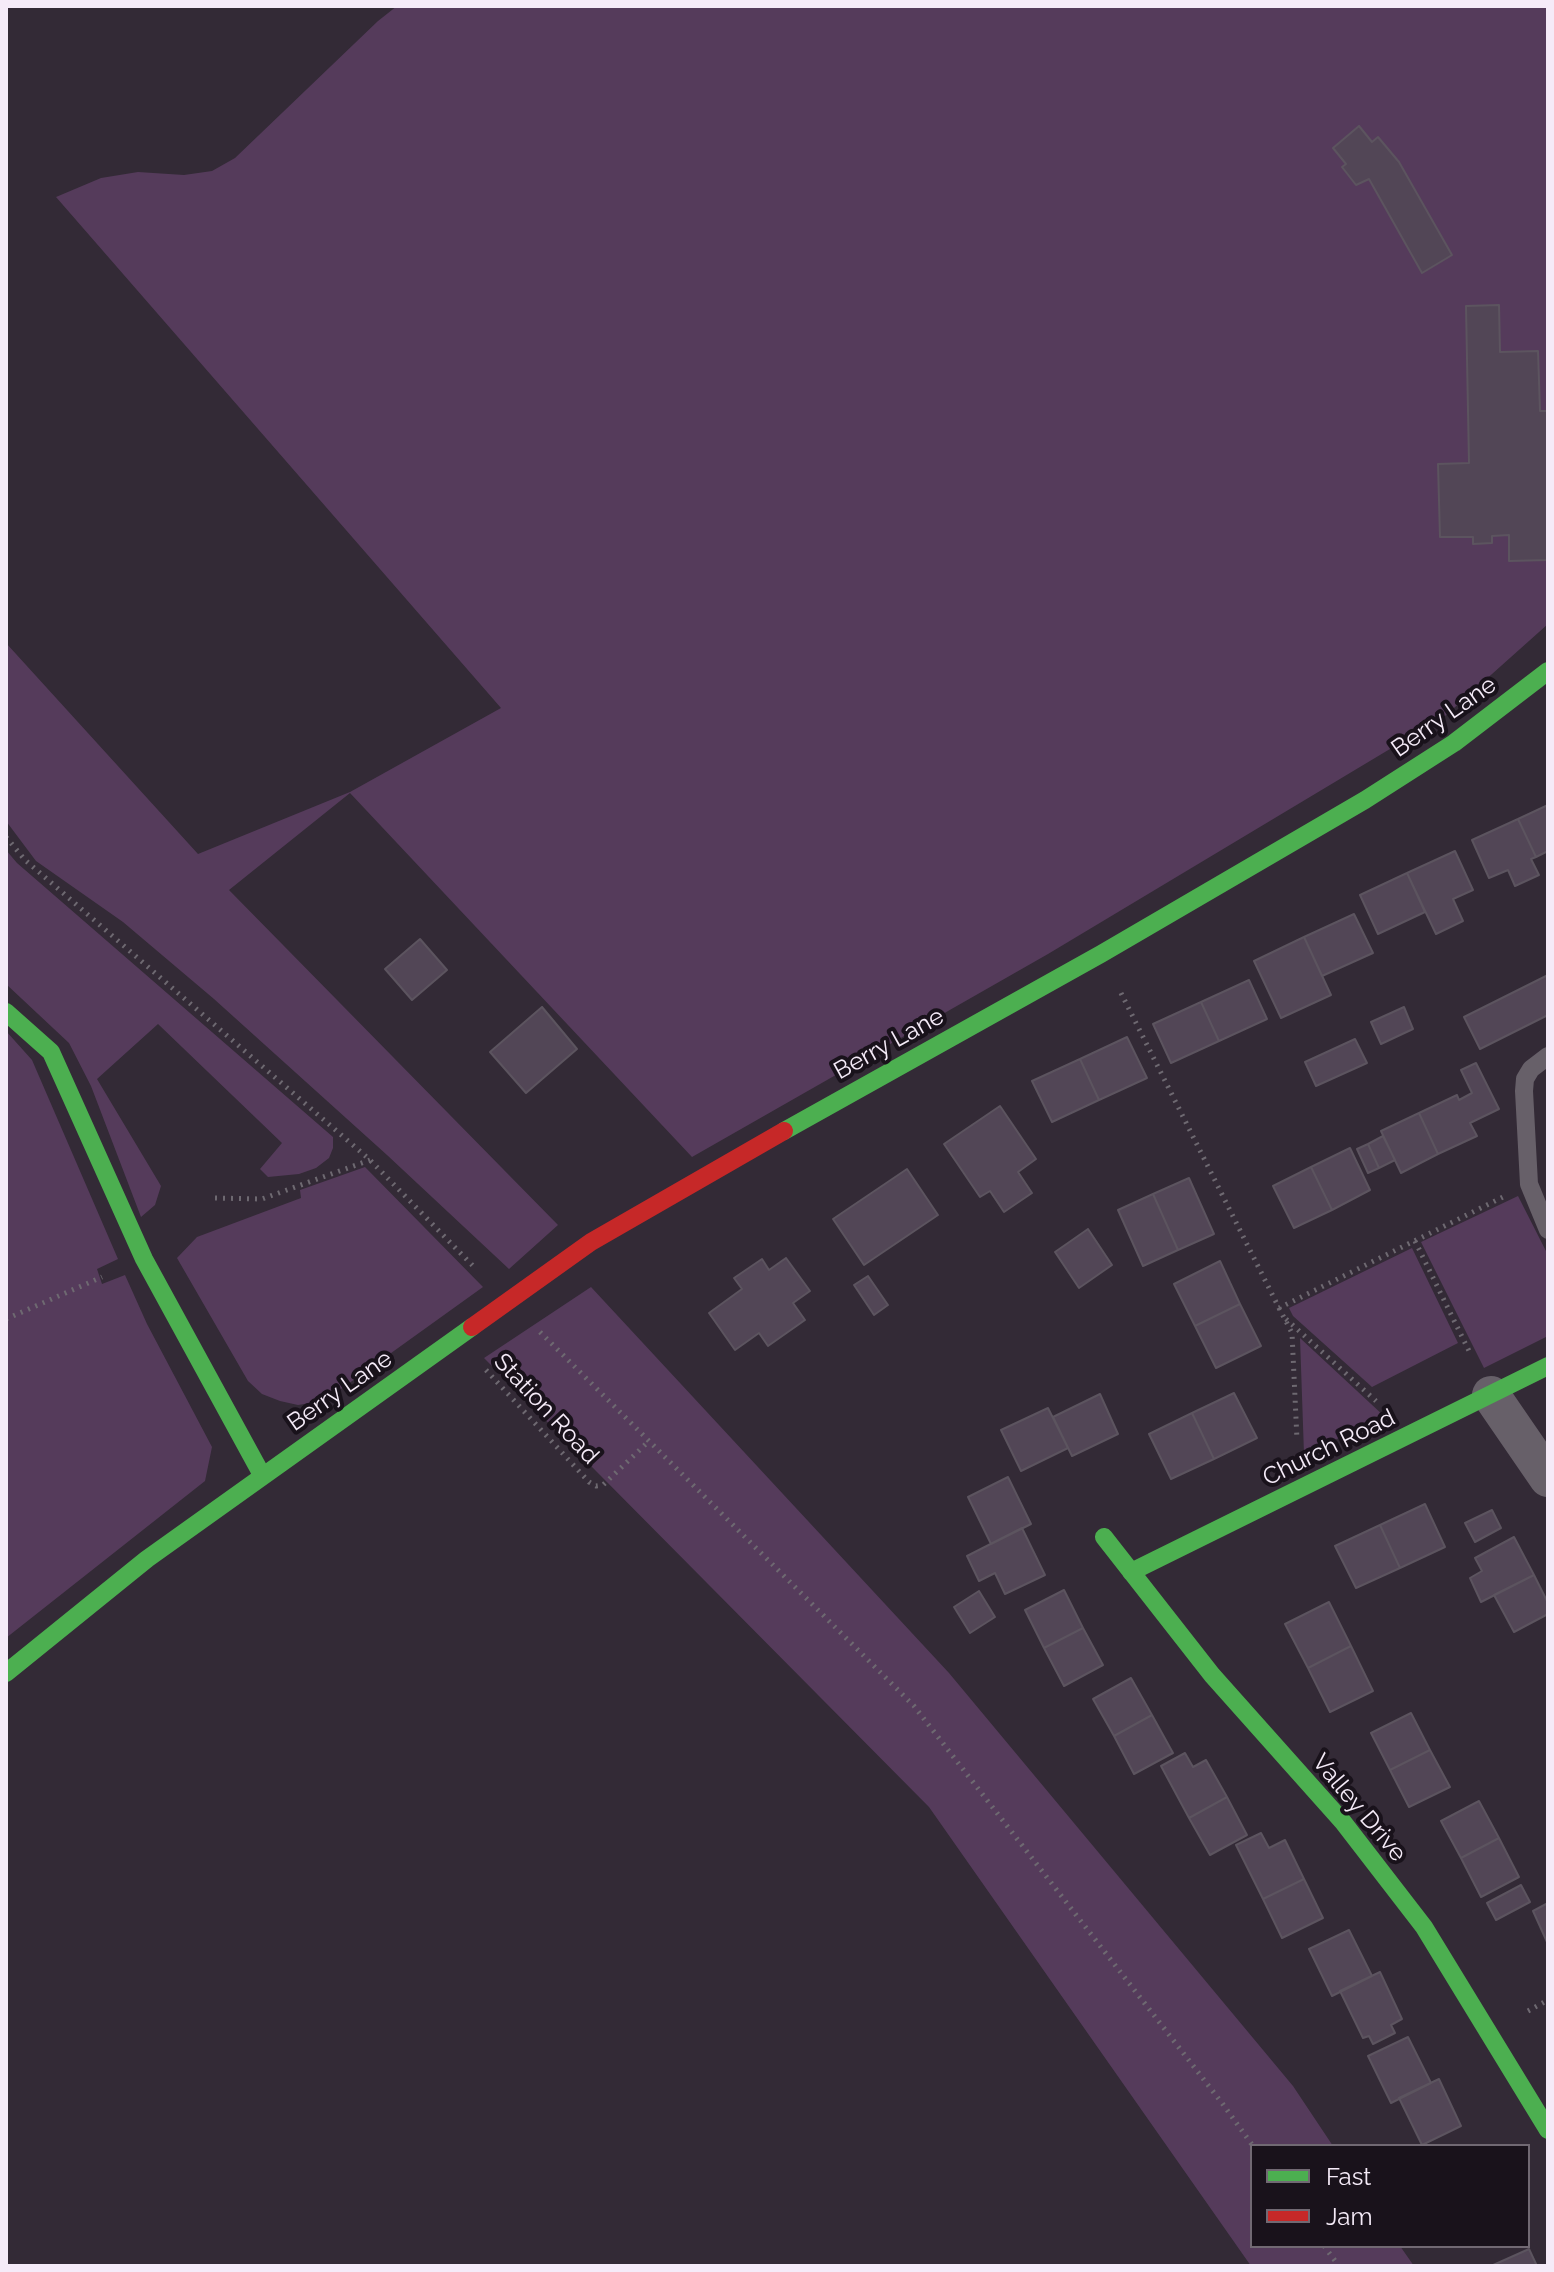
<!DOCTYPE html>
<html>
<head>
<meta charset="utf-8">
<style>
  body { margin:0 }
  #map { position:relative; width:1554px; height:2272px; overflow:hidden; background:#332a36; font-family:Raleway,sans-serif }
  canvas { display:block }
  .frame { position:absolute; inset:0; border:8px solid #f5ebf8; pointer-events:none }
  .legend { position:absolute; left:1250px; top:2144px; width:280px; height:104px; box-sizing:border-box; background:#19121b; border:2px solid #716973; margin:0; padding:10px 14px; list-style:none; font-size:24px; color:#f5ebf8 }
  .legend li { display:flex; align-items:center; gap:16px; height:40px }
  .legend b { width:40px; border:2px solid #716973 }
</style>
</head>
<body>
<div id="map">
<canvas width="1554" height="2272"></canvas>
<div class="frame"></div>
<ul class="legend">
<li><b style="height:10px;background:#4caf50"></b>Fast</li>
<li><b style="height:10px;background:#c62828"></b>Jam</li>
</ul>
</div>
<script>
const g = document.querySelector('canvas').getContext('2d');
g.lineJoin = 'round';
function fill(path, color) { g.fillStyle = color; g.fill(path, 'evenodd'); }
const shape = rows => new Path2D(rows.map(r => 'M' + r).join(''));
function strokePath(path, color, width, dash) { g.strokeStyle = color; g.lineWidth = width; g.lineCap = dash ? 'butt' : 'round'; g.setLineDash(dash || []); g.stroke(path); }
function write(font, color, halo, rows, align = 'center') {
  g.font = font + ' Raleway,sans-serif'; g.lineWidth = 8; g.setLineDash([]); g.textBaseline = 'middle'; g.strokeStyle = halo; g.fillStyle = color; for (const [text, x, y, turn = 0] of rows) {
    g.save(); g.translate(x, y); g.rotate((+turn || 0) * Math.PI / 180); g.textAlign = isNaN(turn) ? turn : align; if (halo) g.strokeText(text, 0, 0); g.fillText(text, 0, 0); g.restore();
  }
}
fill(shape([
  [397,6,1548,6,1548,624,1445,716,1048,954,692,1157,350,793,229,890,558,1225,509,1269,387,1155,214,999,123,922,36,861,6,821,6,643,198,854,350,792,501,708,56,197,101,178,138,172,184,175,212,171,235,158,378,21],
  [6,850,17,863,333,1137,333,1148,329,1158,316,1168,299,1174,268,1177,260,1169,282,1143,158,1024,97,1079,161,1186,155,1205,141,1217,91,1086,69,1043,6,984],
  [6,1031,32,1060,118,1259,97,1269,102,1284,125,1275,147,1324,212,1447,205,1481,6,1638],
  [365,1167,483,1287,334,1394,317,1402,298,1405,280,1401,262,1394,248,1381,177,1258,197,1237,301,1198,300,1190],
  [1518,1196,1548,1255,1548,1336,1484,1368,1421,1242],
  [1412,1248,1458,1343,1372,1387,1293,1316,1289,1308],
  [591,1287,949,1673,1293,2086,1333,2146,1252,2146,1252,2246,1400,2246,1414,2266,1251,2266,929,1807,484,1358],
  [1300,1338,1384,1416,1304,1455,1304,1454]
]), '#553b5b');
const building = shape([
  [1359,126,1372,142,1378,137,1399,162,1452,255,1422,273,1369,179,1356,185,1342,167,1346,164,1333,148,1359,126],
  [1499,305,1500,352,1538,351,1540,411,1548,411,1548,560,1509,561,1509,535,1492,536,1492,543,1473,544,1473,537,1440,537,1438,464,1469,463,1466,306,1499,305],
  [1548,805,1548,851,1536,857,1518,819,1548,805],
  [1518,819,1536,857,1531,859,1539,875,1515,886,1508,870,1489,878,1472,840,1518,819],
  [1455,851,1473,890,1453,899,1463,921,1436,934,1407,873,1455,851],
  [1407,873,1425,912,1378,934,1360,895,1407,873],
  [1354,914,1373,953,1322,976,1304,937,1354,914],
  [1304,937,1331,995,1281,1018,1254,961,1304,937],
  [420,939,447,970,412,1000,385,969,420,939],
  [1548,975,1548,1015,1480,1049,1464,1017,1548,975],
  [1249,980,1267,1019,1219,1041,1201,1002,1249,980],
  [1201,1002,1219,1041,1171,1063,1153,1024,1201,1002],
  [542,1007,577,1049,526,1093,490,1052,542,1007],
  [1404,1007,1413,1029,1381,1044,1371,1022,1404,1007],
  [1127,1037,1147,1078,1099,1100,1080,1059,1127,1037],
  [1355,1039,1367,1063,1316,1086,1305,1062,1355,1039],
  [1080,1059,1099,1100,1052,1122,1032,1081,1080,1059],
  [1476,1063,1499,1109,1470,1123,1477,1136,1438,1154,1419,1113,1457,1095,1459,1100,1472,1093,1461,1070,1476,1063],
  [1000,1106,1036,1159,1018,1172,1032,1193,1004,1212,990,1191,980,1197,944,1144,1000,1106],
  [1419,1113,1438,1154,1401,1173,1381,1131,1419,1113],
  [1383,1136,1395,1160,1379,1168,1368,1144,1383,1136],
  [1368,1144,1379,1168,1368,1173,1357,1149,1368,1144],
  [1350,1148,1370,1190,1332,1210,1311,1167,1350,1148],
  [1311,1167,1332,1210,1294,1228,1273,1186,1311,1167],
  [907,1169,938,1215,864,1265,833,1219,907,1169],
  [1189,1178,1214,1234,1178,1250,1153,1194,1189,1178],
  [1153,1194,1178,1250,1143,1266,1118,1210,1153,1194],
  [1088,1229,1112,1265,1079,1288,1055,1252,1088,1229],
  [786,1258,810,1291,793,1303,805,1320,768,1346,759,1333,735,1350,709,1313,742,1289,734,1278,762,1259,769,1270,786,1258],
  [1220,1261,1240,1304,1195,1326,1174,1284,1220,1261],
  [868,1276,888,1305,874,1315,854,1285,868,1276],
  [1240,1304,1261,1346,1216,1368,1195,1326,1240,1304],
  [1234,1393,1257,1438,1214,1459,1192,1413,1234,1393],
  [1100,1394,1118,1434,1072,1456,1053,1417,1100,1394],
  [1048,1408,1068,1448,1021,1471,1001,1430,1048,1408],
  [1192,1413,1214,1459,1171,1479,1149,1434,1192,1413],
  [1008,1477,1031,1524,991,1544,968,1497,1008,1477],
  [1425,1504,1445,1547,1400,1568,1380,1525,1425,1504],
  [1492,1510,1501,1528,1475,1542,1465,1523,1492,1510],
  [1380,1525,1400,1568,1356,1588,1335,1546,1380,1525],
  [1022,1528,1045,1575,1005,1594,995,1573,979,1581,967,1556,1022,1528],
  [1514,1537,1534,1575,1481,1602,1470,1578,1482,1571,1475,1558,1514,1537],
  [1534,1575,1548,1603,1548,1614,1514,1632,1494,1595,1534,1575],
  [1064,1590,1083,1628,1044,1648,1025,1610,1064,1590],
  [979,1591,995,1617,970,1633,954,1607,979,1591],
  [1329,1602,1351,1646,1308,1668,1285,1624,1329,1602],
  [1083,1628,1103,1665,1064,1686,1044,1648,1083,1628],
  [1351,1646,1373,1691,1330,1712,1308,1668,1351,1646],
  [1131,1678,1152,1715,1114,1736,1093,1699,1131,1678],
  [1411,1713,1430,1750,1390,1770,1371,1733,1411,1713],
  [1152,1715,1173,1753,1134,1774,1114,1736,1152,1715],
  [1430,1750,1450,1787,1409,1807,1390,1770,1430,1750],
  [1185,1753,1193,1767,1206,1760,1227,1797,1189,1818,1161,1766,1185,1753],
  [1227,1797,1247,1835,1210,1855,1189,1818,1227,1797],
  [1479,1801,1499,1838,1461,1858,1441,1821,1479,1801],
  [1261,1833,1269,1848,1285,1840,1304,1879,1263,1899,1236,1845,1261,1833],
  [1499,1838,1519,1877,1481,1897,1461,1858,1499,1838],
  [1304,1879,1323,1918,1282,1938,1263,1899,1304,1879],
  [1521,1885,1530,1902,1496,1920,1487,1903,1521,1885],
  [1548,1903,1548,1941,1547,1942,1533,1911,1548,1903],
  [1349,1930,1372,1976,1332,1996,1309,1949,1349,1930],
  [1380,1972,1402,2019,1391,2025,1395,2033,1373,2044,1369,2036,1363,2038,1340,1991,1380,1972],
  [1408,2037,1431,2083,1391,2103,1368,2056,1408,2037],
  [1439,2079,1461,2126,1422,2145,1399,2098,1439,2079],
  [1529,2249,1537,2266,1491,2266,1529,2249]
]);
fill(building, '#524656');
strokePath(building, '#5c545f', 2);
strokePath(shape([
  [6,837,25,860,370,1160,476,1269],
  [1121,993,1279,1308,1503,1197],
  [215,1198,262,1199,370,1160],
  [1415,1241,1471,1355],
  [1279,1308,1292,1333,1297,1440],
  [6,1319,102,1277],
  [1286,1319,1376,1401],
  [540,1332,914,1706,1222,2103,1253,2146],
  [486,1370,589,1482,596,1486,603,1485,649,1441],
  [1528,2011,1548,2000],
  [1324,2246,1339,2266]
]), '#6e6971', 5, [2, 6]);
strokePath(shape([
  [1548,1056,1531,1069,1525,1079,1524,1091,1529,1184,1548,1230]
]), '#676069', 18);
strokePath(shape([
  [1491,1395,1548,1478]
]), '#676069', 38);
strokePath(shape([
  [6,1012,51,1052,144,1259,262,1475],
  [784,1131,1101,954,1365,800,1454,743,1548,671],
  [1104,1537,1212,1675,1343,1822,1424,1927,1548,2130],
  [1131,1572,1548,1366],
  [6,1673,147,1559,472,1327]
]), '#4caf50', 18);
strokePath(shape([
  [472,1327,591,1242,784,1131]
]), '#c62828', 18);
write('24px', '#f5ebf8', '#19121b', [
  ["Berry Lane",1444,717,-35],
  ["Berry Lane",889,1044,-29],
  ["Berry Lane",340,1391,-35],
  ["Station Road",546,1409,47],
  ["Church Road",1329,1448,-26],
  ["Valley Drive",1359,1808,50]
]);
</script>
</body>
</html>
